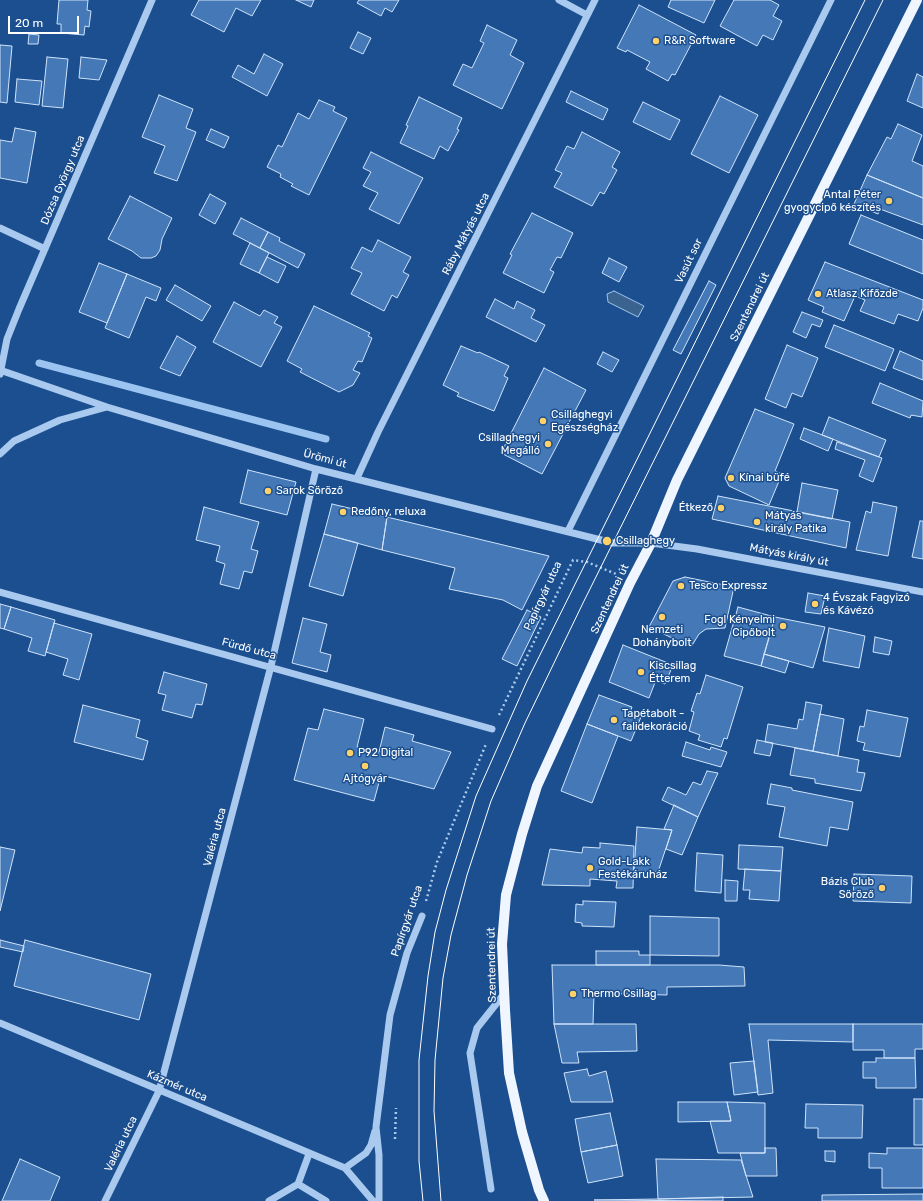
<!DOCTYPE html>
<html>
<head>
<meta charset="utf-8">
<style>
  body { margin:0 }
  #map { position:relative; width:923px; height:1201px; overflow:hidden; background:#1b4f8f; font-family:Rubik,sans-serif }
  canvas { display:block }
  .scale { position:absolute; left:8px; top:16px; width:71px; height:18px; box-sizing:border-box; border:2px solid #fff; border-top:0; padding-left:5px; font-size:12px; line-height:14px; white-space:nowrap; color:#fff; -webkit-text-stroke:3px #1b4f8f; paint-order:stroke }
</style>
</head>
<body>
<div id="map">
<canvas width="923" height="1201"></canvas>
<div class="scale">20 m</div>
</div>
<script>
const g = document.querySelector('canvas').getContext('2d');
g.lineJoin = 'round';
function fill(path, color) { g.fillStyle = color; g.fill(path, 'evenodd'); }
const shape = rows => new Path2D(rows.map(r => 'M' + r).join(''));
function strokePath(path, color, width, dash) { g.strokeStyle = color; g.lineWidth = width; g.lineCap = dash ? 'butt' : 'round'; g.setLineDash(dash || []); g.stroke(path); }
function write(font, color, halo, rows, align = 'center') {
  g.font = font + ' Rubik,sans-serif'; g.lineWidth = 3; g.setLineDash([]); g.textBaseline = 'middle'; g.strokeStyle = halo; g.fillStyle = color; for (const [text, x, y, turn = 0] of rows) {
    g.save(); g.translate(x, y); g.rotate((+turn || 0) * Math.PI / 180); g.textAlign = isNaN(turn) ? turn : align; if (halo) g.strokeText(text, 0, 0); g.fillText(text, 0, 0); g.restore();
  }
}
const water = shape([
  [614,291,644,306,638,317,608,302,607,294,614,291]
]);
fill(water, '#3c6290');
strokePath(water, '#9cc4f0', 1);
strokePath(shape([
  [39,363,326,439]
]), '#9cc4f0', 7);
const building = shape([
  [59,0,88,0,87,10,91,11,89,27,85,26,84,35,61,33,61,24,57,24,59,0],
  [199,0,261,0,252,16,236,8,224,32,191,15,199,0],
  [296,0,314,0,311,7,296,0],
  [359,0,399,0,392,12,385,8,381,16,357,3,359,0],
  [671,0,715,0,704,23,668,7,671,0],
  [734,0,770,0,779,5,773,16,782,21,773,40,763,35,757,46,720,26,734,0],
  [639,5,696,35,675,75,672,74,668,81,646,69,650,62,627,50,626,52,617,48,639,5],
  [487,25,517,40,510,55,524,63,502,109,453,85,463,64,472,68,484,43,480,41,487,25],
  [358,32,371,38,363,54,350,48,358,32],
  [29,34,39,35,38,44,28,44,29,34],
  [0,45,12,46,7,103,0,102,0,45],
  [264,54,283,64,267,96,232,77,238,65,254,74,264,54],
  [47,57,68,59,63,108,42,106,47,57],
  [81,57,107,60,99,80,79,78,81,57],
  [917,74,923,77,923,108,907,101,917,74],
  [17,79,42,81,39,105,15,102,17,79],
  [571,91,608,109,603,120,566,102,571,91],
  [159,95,193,109,186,128,196,132,177,181,154,173,165,146,142,137,159,95],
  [720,96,758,115,729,173,691,154,720,96],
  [419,97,462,118,457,129,459,130,448,151,440,146,434,159,400,143,408,126,406,125,419,97],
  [319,100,335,107,333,111,347,118,309,195,291,186,293,184,280,177,281,174,267,167,278,145,282,147,298,113,309,119,319,100],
  [643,102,680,120,670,140,633,122,643,102],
  [898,124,922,135,912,161,923,166,923,198,867,175,887,137,891,139,898,124],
  [15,128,36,132,27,183,0,178,0,140,12,142,15,128],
  [211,129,229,137,224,148,206,140,211,129],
  [582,132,620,152,612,167,617,170,604,194,600,192,592,206,554,187,562,173,555,170,567,146,574,149,582,132],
  [371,152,423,178,399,224,369,209,378,193,363,186,371,172,363,168,371,152],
  [867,175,923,198,923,225,880,209,878,214,854,204,867,175],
  [210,194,226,203,215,224,199,215,210,194],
  [130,196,172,218,162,239,160,250,156,256,151,258,141,258,132,251,108,239,130,196],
  [532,213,573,233,561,258,557,257,550,270,554,272,544,293,503,273,512,255,510,254,532,213],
  [861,215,923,240,923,274,849,244,861,215],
  [241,218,268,232,260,248,233,234,241,218],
  [268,232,280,238,279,241,305,254,298,268,260,248,268,232],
  [378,240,411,257,403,272,409,275,397,298,392,295,384,311,351,294,362,273,351,268,362,247,372,252,378,240],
  [250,243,269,253,259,273,240,264,250,243],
  [267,257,286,266,278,283,259,273,267,257],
  [609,258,627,267,619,282,602,273,609,258],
  [825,262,923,300,923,308,918,321,898,314,894,324,860,311,865,300,855,296,844,321,822,312,824,307,808,300,825,262],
  [99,263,127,274,107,323,79,312,99,263],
  [127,274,161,288,156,301,146,297,129,338,105,328,127,274],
  [709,281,716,285,681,354,673,350,709,281],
  [175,285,211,306,202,321,166,300,175,285],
  [495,299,514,309,517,301,535,310,531,318,545,325,536,342,486,317,495,299],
  [234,302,260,316,264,310,278,317,274,323,282,327,261,367,213,342,234,302],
  [314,306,370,333,368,336,372,338,362,362,358,361,353,370,360,373,353,385,339,392,300,372,302,369,287,361,314,306],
  [802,312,823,320,820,327,812,324,806,338,793,332,802,312],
  [834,325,894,349,885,371,825,347,834,325],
  [177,336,196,347,180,376,160,368,177,336],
  [787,345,818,358,802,397,792,393,786,408,765,399,787,345],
  [461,346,478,353,479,352,509,366,504,376,508,378,494,411,457,396,459,393,443,385,461,346],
  [900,351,923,361,923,380,893,368,900,351],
  [603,352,619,360,612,372,597,364,603,352],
  [544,368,586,390,542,474,501,453,544,368],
  [880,383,923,401,922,417,911,415,910,418,872,403,880,383],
  [755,409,794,424,775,471,782,474,769,505,729,486,725,478,755,409],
  [829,417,886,440,879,457,822,435,829,417],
  [804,428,833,439,828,451,800,439,804,428],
  [837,442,882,458,873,482,859,476,865,460,835,449,837,442],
  [248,470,296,482,287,515,240,503,248,470],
  [802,483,838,490,832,519,797,512,802,483],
  [718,496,850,522,846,548,712,519,718,496],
  [873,502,897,507,888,556,856,550,866,511,871,513,873,502],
  [332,504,387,517,382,550,324,534,332,504],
  [204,507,259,522,251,549,258,551,252,573,244,571,239,589,220,584,225,564,216,561,220,546,196,540,204,507],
  [387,517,549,556,522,610,503,600,449,589,455,568,382,550,387,517],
  [920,521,923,521,923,559,912,557,920,521],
  [324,534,358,543,343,596,309,586,324,534],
  [685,577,734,587,725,628,706,629,699,634,691,647,649,627,673,581,685,577],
  [808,593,825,596,821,614,805,612,808,593],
  [0,604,11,607,4,629,0,628,0,604],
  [11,607,55,620,45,656,28,651,32,638,4,629,11,607],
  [738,607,775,617,761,666,724,656,738,607],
  [527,610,541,617,517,666,502,659,527,610],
  [775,617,825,627,813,668,764,654,775,617],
  [303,618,327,624,320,652,331,655,327,672,292,663,303,618],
  [54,623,92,634,79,680,63,675,68,659,46,652,54,623],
  [829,628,865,636,859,668,823,661,829,628],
  [875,637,892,641,889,655,873,652,875,637],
  [623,645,673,665,665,684,656,680,649,698,609,682,623,645],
  [764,654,789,661,785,673,761,666,764,654],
  [164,672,207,684,202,705,196,704,192,718,162,710,166,695,158,693,164,672],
  [706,675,743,687,727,739,724,738,721,747,698,740,700,735,689,731,694,712,691,711,697,693,700,694,706,675],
  [599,695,632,707,630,713,641,717,631,741,587,724,599,695],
  [806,702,822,705,813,751,765,742,768,724,797,729,799,719,803,720,806,702],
  [83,705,140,720,136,737,148,741,143,760,74,742,83,705],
  [324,709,364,719,357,747,379,752,385,727,414,735,412,741,451,752,434,789,381,775,374,801,294,780,308,728,318,730,324,709],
  [867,710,908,718,900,757,863,750,865,743,857,741,860,726,864,727,867,710],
  [820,714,844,719,838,756,813,751,820,714],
  [587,724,618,736,592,803,561,791,587,724],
  [757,740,773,743,770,756,754,753,757,740],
  [686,742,710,750,711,747,727,752,721,767,682,756,686,742],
  [795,748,859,760,857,772,865,773,861,791,815,783,815,779,790,775,795,748],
  [707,771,718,773,698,817,662,800,668,787,686,795,693,782,701,785,707,771],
  [771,784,792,788,792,790,853,802,848,830,830,827,827,846,779,837,785,807,767,804,771,784],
  [674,805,698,817,682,855,666,849,672,830,664,829,674,805],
  [637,827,672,830,658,872,634,871,637,827],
  [600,843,634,846,633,888,616,888,617,881,590,879,590,886,542,885,550,849,582,853,583,847,600,848,600,843],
  [739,845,783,847,781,871,738,869,739,845],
  [0,847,15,850,0,911,0,847],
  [697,853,723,855,721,893,695,891,697,853],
  [745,869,781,871,779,901,749,899,750,890,743,890,745,869],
  [854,874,912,876,911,903,853,901,854,874],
  [725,880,738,881,737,901,725,901,725,880],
  [583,901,616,902,614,927,582,926,582,923,575,922,576,904,583,905,583,901],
  [650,916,719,918,719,956,650,955,650,916],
  [0,940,24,946,23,952,0,947,0,940],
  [25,940,151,974,139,1020,14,986,25,940],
  [596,951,639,951,639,955,650,955,650,965,596,965,596,951],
  [552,965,719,965,744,967,745,986,667,987,667,995,594,993,593,1024,554,1024,552,965],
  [554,1024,636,1024,637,1051,577,1052,579,1063,562,1063,554,1024],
  [749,1024,853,1024,853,1042,768,1040,773,1093,758,1095,749,1024],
  [853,1024,923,1024,923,1049,915,1049,915,1058,884,1058,884,1050,853,1050,853,1024],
  [876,1058,915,1058,916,1088,876,1088,876,1078,863,1078,863,1062,876,1062,876,1058],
  [754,1061,758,1092,734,1095,730,1063,754,1061],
  [587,1069,589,1076,606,1071,613,1102,571,1102,564,1073,587,1069],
  [914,1099,923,1099,923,1145,914,1145,914,1099],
  [678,1102,727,1102,731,1121,678,1122,678,1102],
  [727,1102,765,1103,765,1153,718,1153,710,1121,731,1121,727,1102],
  [806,1104,863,1105,862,1138,818,1138,818,1128,805,1128,806,1104],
  [610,1113,617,1145,581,1152,575,1119,610,1113],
  [617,1145,623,1176,588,1183,581,1152,617,1145],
  [765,1148,776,1148,777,1176,746,1176,740,1153,765,1153,765,1148],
  [887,1148,923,1148,923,1188,882,1188,882,1168,869,1168,869,1153,887,1154,887,1148],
  [825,1151,835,1151,835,1162,825,1161,825,1151],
  [20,1159,60,1177,50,1201,2,1201,20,1159],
  [656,1159,741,1160,753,1197,658,1199,656,1159],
  [923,1194,923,1201,822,1201,822,1195,923,1194],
  [723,1197,723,1201,594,1200,658,1199,723,1197]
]);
fill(building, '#4478b7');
strokePath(building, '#cfe3fa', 1);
strokePath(shape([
  [499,715,573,560,587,562,616,574],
  [426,901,437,862,486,744],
  [395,1139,396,1108]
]), '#a9c9ee', 2.5, [2, 3]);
strokePath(shape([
  [559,0,587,15],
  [0,228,45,249],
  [0,370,107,407,316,469,613,543,651,543,697,549,923,592],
  [0,374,7,339,19,309,152,0],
  [0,454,14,441,60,420,107,407],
  [357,478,378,432,595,0],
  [568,531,831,0],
  [0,592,492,729],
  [0,1023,345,1168,373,1201],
  [345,1168,366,1153,371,1145,375,1131],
  [298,1184,326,1201],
  [491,1189,470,1053,477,1028,504,994],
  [105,1201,159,1091,271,666,316,469],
  [269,1201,298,1184,309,1154],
  [379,1201,379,1155,376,1127,390,1015,407,953,422,916]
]), '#a9c9ee', 7);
strokePath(shape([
  [544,1201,539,1190,522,1132,509,1073,505,1010,502,944,506,895,522,834,537,786,630,583,651,543,677,480,917,0]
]), '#f0f6ff', 10);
strokePath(shape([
  [423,1201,419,1161,419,1060,428,976,435,932,446,890,476,796,527,681,865,0],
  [441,1201,434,1111,435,1060,443,978,451,935,467,875,491,801,525,723,583,603,883,0]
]), '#fff', 1);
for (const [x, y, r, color] of [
  [656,41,4,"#ffd166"],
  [889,201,4,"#ffd166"],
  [818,294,4,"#ffd166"],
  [543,421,4,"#ffd166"],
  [548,444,4,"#ffd166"],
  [731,478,4,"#ffd166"],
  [268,491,4,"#ffd166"],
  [721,508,4,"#ffd166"],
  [343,512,4,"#ffd166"],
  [757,522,4,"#ffd166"],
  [607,541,5,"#ffd166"],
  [681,586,4,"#ffd166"],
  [815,604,4,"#ffd166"],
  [662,617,4,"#ffd166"],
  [783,626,4,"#ffd166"],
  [641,672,4,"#ffd166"],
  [614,720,4,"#ffd166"],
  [350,753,4,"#ffd166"],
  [365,766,4,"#ffd166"],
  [590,868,4,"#ffd166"],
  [882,888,4,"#ffd166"],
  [573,994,4,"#ffd166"]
]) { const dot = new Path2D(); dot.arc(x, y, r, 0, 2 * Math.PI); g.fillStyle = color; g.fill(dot); strokePath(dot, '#1b4f8f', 1.5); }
write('11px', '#fff', '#1b4f8f', [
  ["R&R Software",664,41],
  ["Antal Péter",881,195,"right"],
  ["gyogycipő készítés",881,208,"right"],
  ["Atlasz Kifőzde",826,294],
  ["Csillaghegyi",551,415],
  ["Egészségház",551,428],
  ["Csillaghegyi",540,438,"right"],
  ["Megálló",540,451,"right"],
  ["Kínai büfé",739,478],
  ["Sarok Söröző",276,491],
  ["Étkező",713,508,"right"],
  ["Redőny, reluxa",351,512],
  ["Mátyás",765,516],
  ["király Patika",765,529],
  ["Csillaghegy",616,541],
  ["Tesco Expressz",689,586],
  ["4 Évszak Fagyizó",823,598],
  ["és Kávézó",823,611],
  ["Fogl Kényelmi",775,620,"right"],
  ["Cipőbolt",775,633,"right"],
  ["Nemzeti",662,630,"center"],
  ["Dohánybolt",662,643,"center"],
  ["Kiscsillag",649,666],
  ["Étterem",649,679],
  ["Tapétabolt -",622,714],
  ["falidekoráció",622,727],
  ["P92 Digital",358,753],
  ["Ajtógyár",365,779,"center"],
  ["Gold-Lakk",598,862],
  ["Festékáruház",598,875],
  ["Bázis Club",874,882,"right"],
  ["Söröző",874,895,"right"],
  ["Thermo Csillag",581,994]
], 'left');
write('11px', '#fff', '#1b4f8f', [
  ["Dózsa György utca",63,180,-67],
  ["Ráby Mátyás utca",466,234,-63],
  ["Vasút sor",689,261,-64],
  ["Szentendrei út",750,307,-64],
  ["Ürömi út",325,459,15],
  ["Mátyás király út",789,555,11],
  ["Papírgyár utca",543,596,-65],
  ["Szentendrei út",610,599,-65],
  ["Fürdő utca",249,649,15],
  ["Valéria utca",215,837,-75],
  ["Papírgyár utca",407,921,-71],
  ["Szentendrei út",492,965,-91],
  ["Kázmér utca",177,1086,23],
  ["Valéria utca",121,1144,-64]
]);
</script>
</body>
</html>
